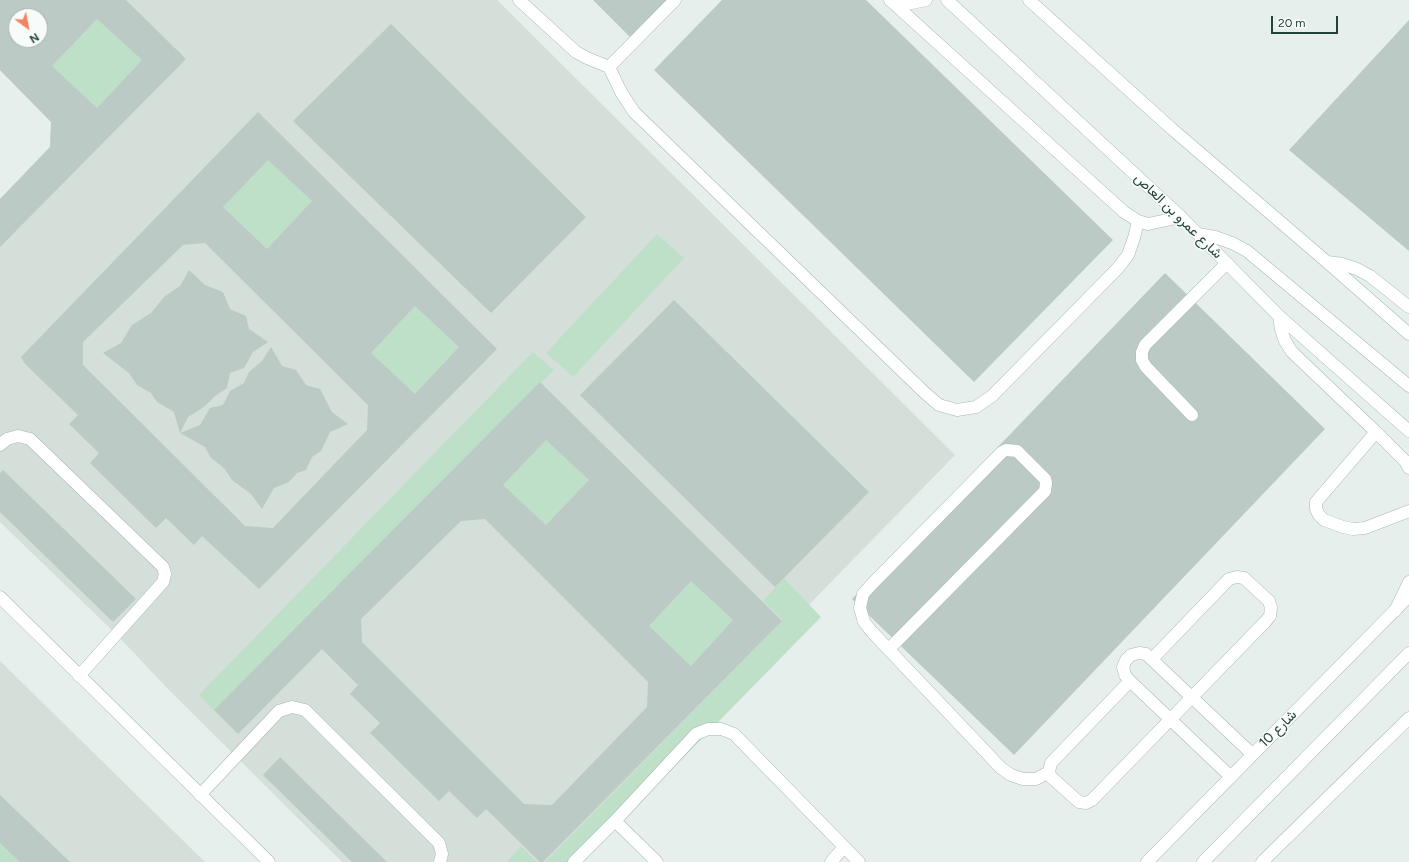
<!DOCTYPE html>
<html>
<head>
<meta charset="utf-8">
<style>
  body { margin:0 }
  #map { position:relative; width:1409px; height:862px; overflow:hidden; background:#e6efeb; font-family:Figtree,sans-serif }
  canvas { display:block }
  .north { position:absolute; left:8px; top:8px; width:40px; height:40px; box-sizing:border-box; background:#f7fbf9; border:1px solid #a3b1ad; border-radius:50%; rotate:148deg; font-size:11px; font-weight:700; line-height:16px; text-align:center; color:#24423a }
  .north::after { content:''; display:block; margin:auto; width:14px; height:18px; background:#f4845f; clip-path:polygon(50% 0,100% 100%,50% 72%,0 100%) }
  .scale { position:absolute; left:1271px; top:16px; width:67px; height:18px; box-sizing:border-box; border:2px solid #24423a; border-top:0; padding-left:5px; font-size:12px; line-height:14px; white-space:nowrap; color:#24423a; -webkit-text-stroke:3px #f7fbf9; paint-order:stroke }
</style>
</head>
<body>
<div id="map">
<canvas width="1409" height="862"></canvas>
<div class="north">N</div>
<div class="scale">20 m</div>
</div>
<script>
const g = document.querySelector('canvas').getContext('2d');
g.lineJoin = 'round';
function fill(path, color) { g.fillStyle = color; g.fill(path, 'evenodd'); }
const shape = rows => new Path2D(rows.map(r => 'M' + r).join(''));
function strokePath(path, color, width, dash) { g.strokeStyle = color; g.lineWidth = width; g.lineCap = dash ? 'butt' : 'round'; g.setLineDash(dash || []); g.stroke(path); }
function write(font, color, halo, rows, align = 'center') {
  g.font = font + ' Figtree,Vazirmatn,sans-serif'; g.lineWidth = 3; g.setLineDash([]); g.textBaseline = 'middle'; g.strokeStyle = halo; g.fillStyle = color; for (const [text, x, y, turn = 0] of rows) {
    g.save(); g.translate(x, y); g.rotate((+turn || 0) * Math.PI / 180); g.textAlign = isNaN(turn) ? turn : align; if (halo) g.strokeText(text, 0, 0); g.fillText(text, 0, 0); g.restore();
  }
}
fill(shape([
  [0,0,497,0,955,455,558,862,342,862,168,689,116,634,0,522,0,199,50,147,51,122,0,70],
  [16,16,40,16,40,40,16,40],
  [0,661,205,862,0,862]
]), '#d4dfda');
fill(shape([
  [97,19,142,60,97,108,52,66],
  [268,160,312,201,267,249,223,207],
  [657,234,684,258,573,377,546,353],
  [415,306,459,347,415,394,371,353],
  [533,352,554,370,214,710,199,695],
  [546,440,589,480,546,525,503,485],
  [784,578,821,617,581,862,545,862,783,620,763,601],
  [691,581,733,620,691,666,649,626],
  [0,843,20,862,0,862],
  [521,846,537,862,507,862]
]), '#bfe0c8');
fill(shape([
  [0,0,126,0,186,59,0,247,0,199,50,147,51,122,0,70],
  [16,16,40,16,40,40,16,40],
  [97,19,142,60,97,108,52,66],
  [593,0,668,0,631,38],
  [722,0,866,0,1113,240,974,382,654,70],
  [1409,20,1409,251,1289,150],
  [391,24,586,217,491,313,293,121],
  [258,112,497,349,259,589,202,536,194,545,166,518,156,528,90,463,99,453,69,424,78,415,25,364,21,357],
  [268,160,312,201,267,249,223,207],
  [205,243,368,405,367,430,273,528,245,526,83,365,83,342,183,245],
  [415,306,459,347,415,394,371,353],
  [189,270,205,285,223,292,230,309,246,316,249,329,268,342,253,352,244,368,230,373,227,388,215,396,205,406,188,417,180,433,174,412,157,402,151,393,137,385,129,373,103,353,121,343,132,325,151,313,165,296,180,286],
  [1165,273,1325,429,1014,755,852,599],
  [674,300,869,492,775,587,580,395],
  [271,347,282,366,296,370,306,385,320,389,332,412,348,424,330,432,321,451,312,457,306,470,297,473,289,482,274,488,262,509,251,494,232,480,224,468,211,458,205,447,180,433,200,425,210,408,223,405,230,391,244,383,249,372,262,361],
  [540,382,782,621,543,862,540,862,486,809,477,818,449,791,439,801,370,733,380,723,350,694,358,685,322,649,238,734,214,710],
  [546,440,589,480,546,525,503,485],
  [485,519,648,682,647,707,552,805,524,804,362,642,361,619,461,521],
  [691,581,733,620,691,666,649,626],
  [3,470,136,599,113,622,0,512,0,473],
  [280,757,387,862,352,862,263,775],
  [0,795,70,862,20,862,0,843]
]), '#bbcac4');
const service = shape([
  [519,0,576,52,587,58,609,67,621,92,634,112,925,393,939,405,957,410,976,407,992,396,1118,268,1128,255,1134,238,1138,221],
  [890,0,1124,212,1138,221,1148,224,1181,217],
  [609,67,675,0],
  [1192,415,1146,367,1142,360,1142,352,1145,345,1227,263],
  [1376,432,1316,502,1316,509,1319,515,1324,520,1343,527,1353,529,1365,528,1409,511],
  [0,445,7,439,18,436,30,439,163,567,165,574,163,582,79,676],
  [889,649,1045,491,1046,483,1045,479,1017,451,1006,450,1002,452,873,583,863,594,860,608,864,622,873,633,1001,768,1011,775,1023,779,1036,779,1049,772],
  [1130,681,1051,763,1049,772,1051,777,1079,802,1086,803,1092,800,1265,622,1270,616,1271,608,1269,601,1244,578,1237,577,1229,579,1152,659],
  [1231,777,1130,681,1125,675,1123,667,1126,660,1131,655,1139,653,1146,654,1252,754],
  [200,795,279,711,292,707,305,710,439,843,442,854,440,862],
  [615,821,657,862],
  [574,862,615,821,696,734,708,729,721,729,734,734,859,862],
  [831,862,844,847],
  [1262,862,1409,718]
]);
const minor = shape([
  [0,597,269,862],
  [1147,862,1409,596],
  [1203,862,1409,653]
]);
const secondary = shape([
  [947,0,1181,217,1279,316,1409,431],
  [1029,0,1172,129,1327,262,1409,334],
  [897,6,926,0],
  [1198,234,1215,237,1232,243,1247,251,1409,386],
  [1328,262,1342,264,1357,269,1370,276,1409,307],
  [1279,316,1281,329,1285,341,1292,352,1376,432,1405,461,1409,468],
  [1395,611,1409,582]
]);
strokePath(service, '#a8b8b2', 13);
strokePath(minor, '#a8b8b2', 13);
strokePath(secondary, '#a4bbb3', 13);
strokePath(service, '#fff', 12);
strokePath(minor, '#fff', 12);
strokePath(secondary, '#fff', 12);
write('14px', '#24423a', '#f7fbf9', [
  ["شارع عمرو بن العاص",1178,216,44],
  ["شارع 10",1278,729,-45]
]);
</script>
</body>
</html>
